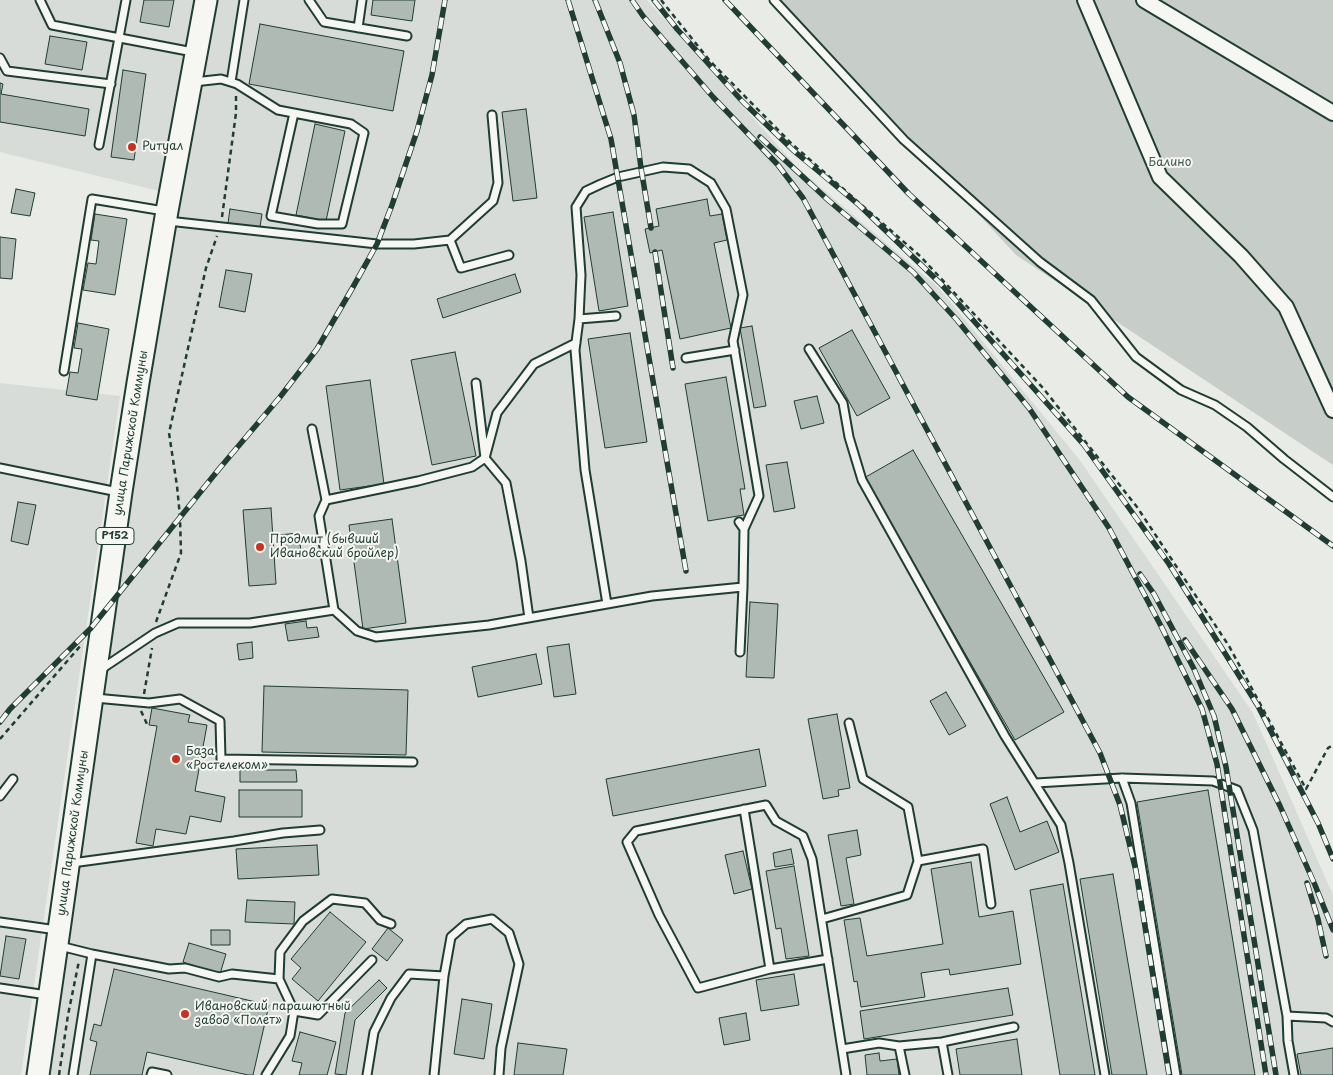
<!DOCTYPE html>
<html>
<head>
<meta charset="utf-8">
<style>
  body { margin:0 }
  canvas { display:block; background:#e9ebe7 }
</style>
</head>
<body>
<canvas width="1333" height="1075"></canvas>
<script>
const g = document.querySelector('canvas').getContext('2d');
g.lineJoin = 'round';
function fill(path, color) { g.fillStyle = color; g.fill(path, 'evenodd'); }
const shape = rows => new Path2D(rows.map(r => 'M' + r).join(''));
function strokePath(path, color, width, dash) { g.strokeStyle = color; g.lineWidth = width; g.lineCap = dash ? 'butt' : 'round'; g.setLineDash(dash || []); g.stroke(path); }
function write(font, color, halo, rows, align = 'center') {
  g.font = font + ' "Playpen Sans",sans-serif'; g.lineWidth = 4; g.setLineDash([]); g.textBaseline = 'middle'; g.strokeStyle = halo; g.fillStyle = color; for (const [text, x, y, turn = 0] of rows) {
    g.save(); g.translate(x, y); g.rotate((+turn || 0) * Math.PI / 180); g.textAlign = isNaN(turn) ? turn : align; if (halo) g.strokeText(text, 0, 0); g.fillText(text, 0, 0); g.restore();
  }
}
fill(shape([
  [0,0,195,0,159,191,0,152],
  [212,0,647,0,799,169,939,288,1079,459,1253,713,1333,895,1333,1075,42,1075,108,611],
  [0,383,120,396,21,1075,0,1075]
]), '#d8dcd8');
fill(shape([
  [781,0,1333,0,1333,465,1016,255]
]), '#c7cec9');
const building = shape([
  [144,0,174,0,169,27,140,22,144,0],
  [373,0,415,0,412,21,371,15,373,0],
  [260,24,404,51,393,111,249,84,260,24],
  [50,36,87,42,82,70,45,64,50,36],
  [123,70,146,74,134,160,111,157,123,70],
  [0,83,3,84,1,94,89,109,85,136,0,122,0,83],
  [526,109,537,198,513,201,502,112,526,109],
  [315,124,345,131,326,221,296,215,315,124],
  [16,189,35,193,30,216,11,213,16,189],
  [707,199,710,216,722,214,727,240,714,243,731,328,680,339,662,250,650,253,645,229,659,226,656,209,707,199],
  [230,209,262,214,260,227,228,223,230,209],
  [613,212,628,306,599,311,584,217,613,212],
  [95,214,127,219,115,295,83,290,88,263,96,264,99,241,91,240,95,214],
  [0,237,16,239,12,279,0,278,0,237],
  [226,270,252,274,245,312,219,307,226,270],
  [515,274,521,292,443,318,437,299,515,274],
  [78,323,109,329,97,400,66,395,70,372,78,373,82,349,74,348,78,323],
  [752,326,766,406,754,408,740,328,752,326],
  [852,330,890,398,857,416,819,348,852,330],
  [630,333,647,442,605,448,588,339,630,333],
  [455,352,476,456,432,465,411,360,455,352],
  [726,377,745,489,740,489,744,515,708,521,685,384,726,377],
  [370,380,384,484,340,490,326,386,370,380],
  [817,396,824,423,801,429,794,401,817,396],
  [913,450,1064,712,1015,740,864,478,913,450],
  [787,462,795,508,774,512,766,465,787,462],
  [18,502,36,505,28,545,11,541,18,502],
  [271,508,276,584,249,586,243,510,271,508],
  [392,519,406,623,363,629,349,525,392,519],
  [299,533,301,553,281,556,278,535,299,533],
  [750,602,778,604,774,678,746,677,750,602],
  [306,621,307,628,317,627,319,637,288,641,285,624,306,621],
  [252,642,253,658,239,660,237,644,252,642],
  [569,644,576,694,554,697,547,647,569,644],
  [536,654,542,684,478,697,472,667,536,654],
  [264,686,408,690,406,755,262,752,264,686],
  [946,692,966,726,949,735,930,701,946,692],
  [152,708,190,715,188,722,207,725,195,791,225,797,221,822,190,816,186,834,156,829,153,846,136,843,157,726,149,725,152,708],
  [837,714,850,788,838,790,839,796,823,799,808,719,837,714],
  [759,749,766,786,613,816,606,779,759,749],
  [240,770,296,770,297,782,240,782,240,770],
  [239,790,302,790,302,817,239,817,239,790],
  [1208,790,1255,1075,1182,1075,1137,802,1208,790],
  [1007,797,1020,832,1047,821,1059,852,1015,870,990,804,1007,797],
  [857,830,861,855,846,858,854,904,841,906,828,835,857,830],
  [317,845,319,875,238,879,236,849,317,845],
  [791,849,794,864,775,867,773,853,791,849],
  [743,851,752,889,734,894,725,855,743,851],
  [971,862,979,917,1013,911,1021,964,950,975,949,969,921,973,925,997,861,1007,857,981,854,982,844,920,860,918,867,956,943,944,931,869,971,862],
  [794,866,809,956,786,959,781,928,776,929,766,871,794,866],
  [1113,874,1147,1075,1112,1075,1080,879,1113,874],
  [1063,884,1095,1075,1060,1075,1030,890,1063,884],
  [247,900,295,902,294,924,245,922,247,900],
  [330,912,366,942,318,1001,292,979,301,968,291,959,330,912],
  [388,928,403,940,387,961,372,949,388,928],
  [211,930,230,930,230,945,211,945,211,930],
  [6,936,26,939,19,979,0,976,6,936],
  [189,943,226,954,220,974,183,962,189,943],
  [114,969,269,1005,253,1075,248,1075,147,1052,142,1075,90,1075,97,1042,90,1040,94,1024,101,1026,114,969],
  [794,974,799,1005,761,1011,756,980,794,974],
  [379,980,387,988,355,1020,346,1075,335,1074,345,1013,379,980],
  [1008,988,1013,1015,864,1039,860,1011,1008,988],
  [462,999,492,1004,484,1059,454,1054,462,999],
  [746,1013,750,1040,724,1045,719,1018,746,1013],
  [300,1032,336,1042,327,1075,299,1075,302,1063,292,1061,300,1032],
  [1017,1039,1022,1075,960,1075,956,1049,1017,1039],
  [518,1043,567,1049,563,1075,514,1075,518,1043],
  [1333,1048,1333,1075,1301,1075,1297,1054,1333,1048],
  [879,1053,880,1061,897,1059,899,1075,867,1075,865,1055,879,1053]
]);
fill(building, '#b0bab5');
strokePath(building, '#1f3d34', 1);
const lane = shape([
  [40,0,52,25,193,52],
  [309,0,324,22,407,36],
  [774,0,904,140,1040,262,1091,300,1136,357,1181,390,1215,405,1247,427,1284,459,1333,497],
  [358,28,362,0],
  [0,58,7,71,111,84],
  [194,82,221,79,237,84,278,110,351,124,364,133,342,224,318,224,271,216,294,113],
  [231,82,244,0],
  [99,145,126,0],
  [168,221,377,244,414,244,450,240,493,201,498,183,492,115],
  [450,240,461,268,509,255],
  [579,319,581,275,576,207,586,191,601,184,618,177,663,167,689,169,711,183,726,209,743,295,733,341,759,496,744,529],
  [809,349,843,403,849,437,862,480,1005,736,1061,825,1069,863,1105,1075],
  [686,358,735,350],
  [64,371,92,199,164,211],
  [476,383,485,458,497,413,534,364,576,343],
  [312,429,326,500,418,481,472,467,485,458,506,483,521,561,529,618],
  [0,468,118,492],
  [326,500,319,516,334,610],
  [607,604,585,470,575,350,579,319,616,316],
  [740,652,743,587],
  [100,670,155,633,178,623,250,623,334,610,357,631,376,637,489,625,652,596,743,587,744,529,739,522],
  [95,698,149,703,180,699,220,721,221,759,413,762],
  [849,723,863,779,908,807,918,861],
  [1122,778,1131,803,1176,1075],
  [1036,783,1122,778,1213,781,1237,790,1253,830,1287,1016,1288,1041,1294,1075],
  [0,796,13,779],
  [744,809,770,969],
  [72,863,234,841,283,833,320,830],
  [822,919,907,895,918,861,983,849,991,904],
  [0,922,57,930],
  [60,946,92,954,169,969,185,968,219,977,232,974,279,979,280,952,303,921,332,899,365,903,380,920,391,924],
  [828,959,770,969,698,988,659,915,627,842,636,831,766,805,776,821,803,836,812,859,846,1075],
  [279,979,294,1011,318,1015,372,960],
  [0,988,47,995],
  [1287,1016,1326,1018,1333,1022],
  [842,1049,879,1043,899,1046],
  [73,1075,92,954],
  [151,1075,152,1072,167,1075],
  [266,1075,290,1036,294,1011],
  [367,1075,374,1032,391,998,409,974,444,976],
  [434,1075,444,976,451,937,466,924,492,919,509,933,519,964,501,1048,499,1075],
  [905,1075,899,1046,942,1042],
  [948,1075,942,1042,1014,1027]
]);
const street = shape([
  [1085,0,1160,177,1241,256,1286,307,1333,410],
  [1144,0,1333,113]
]);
const primary = shape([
  [38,1075,59,930,121,492,138,383,167,211,206,0]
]);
strokePath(lane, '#1f3d34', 11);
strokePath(street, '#1f3d34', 18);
strokePath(primary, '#1f3d34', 25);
strokePath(shape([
  [661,0,710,61,792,144,920,256,1043,388,1137,507,1229,646,1306,789,1328,748,1333,745],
  [222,217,236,113,236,96],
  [156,622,181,553,180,517,177,486,169,433,206,268,217,236],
  [144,694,152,648],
  [141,711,147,724],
  [0,739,82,644],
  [59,1075,68,1015,79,961]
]), '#1f3d34', 2.5, [5, 4]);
strokePath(lane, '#f6f6f2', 7);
strokePath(street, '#f6f6f2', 14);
strokePath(primary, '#f6f6f2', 21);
const rail = shape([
  [568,0,611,139,686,571],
  [595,0,620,63,634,115,641,168,651,228],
  [632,0,643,16,713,97,778,165,803,198,1100,753,1120,805,1136,871,1169,1075],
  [654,0,677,29,742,101,794,151,859,205,941,284,1084,445,1169,564,1258,706,1318,823,1333,859],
  [725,0,909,194,1128,397,1333,546],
  [760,137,828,200,913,272,957,320,1029,408,1109,528,1161,626,1202,709,1217,764,1266,1075],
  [655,252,673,368],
  [1140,574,1154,594,1194,669,1214,716,1226,767,1276,1075],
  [1185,640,1232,709,1280,806,1315,885,1333,930],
  [0,722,10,709,91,628,219,469,280,397,317,349,353,287,377,244,392,205,417,131,432,75,445,0],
  [1307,883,1318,919,1326,956]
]);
strokePath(rail, '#1f3d34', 5.5);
strokePath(rail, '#f6f6f2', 4, [11]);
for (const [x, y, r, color] of [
  [132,147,5,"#c8321e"],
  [260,547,5,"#c8321e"],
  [176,759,5,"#c8321e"],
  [185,1014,5,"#c8321e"]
]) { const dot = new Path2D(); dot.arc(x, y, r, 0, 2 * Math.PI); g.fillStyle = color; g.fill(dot); strokePath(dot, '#f6f6f2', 2); }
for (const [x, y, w] of [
  [115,536,38]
]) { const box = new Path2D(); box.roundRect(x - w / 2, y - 8.5, w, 17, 4); g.fillStyle = '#f6f6f2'; g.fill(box); strokePath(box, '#1f3d34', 1); }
write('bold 11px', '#1f3d34', null, [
  ["Р152",115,536]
]);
write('12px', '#1f3d34', '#f6f6f2', [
  ["Ритуал",142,147],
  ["Продмит (бывший",270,540],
  ["Ивановский бройлер)",270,554],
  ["База",186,752],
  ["«Ростелеком»",186,766],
  ["Ивановский парашютный",195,1007],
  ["завод «Полет»",195,1021]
], 'left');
write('12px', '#415a52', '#f6f6f2', [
  ["Балино",1170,163]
]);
write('12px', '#1f3d34', '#f6f6f2', [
  ["улица Парижской Коммуны",131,433,-81],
  ["улица Парижской Коммуны",73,833,-82]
]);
</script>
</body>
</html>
